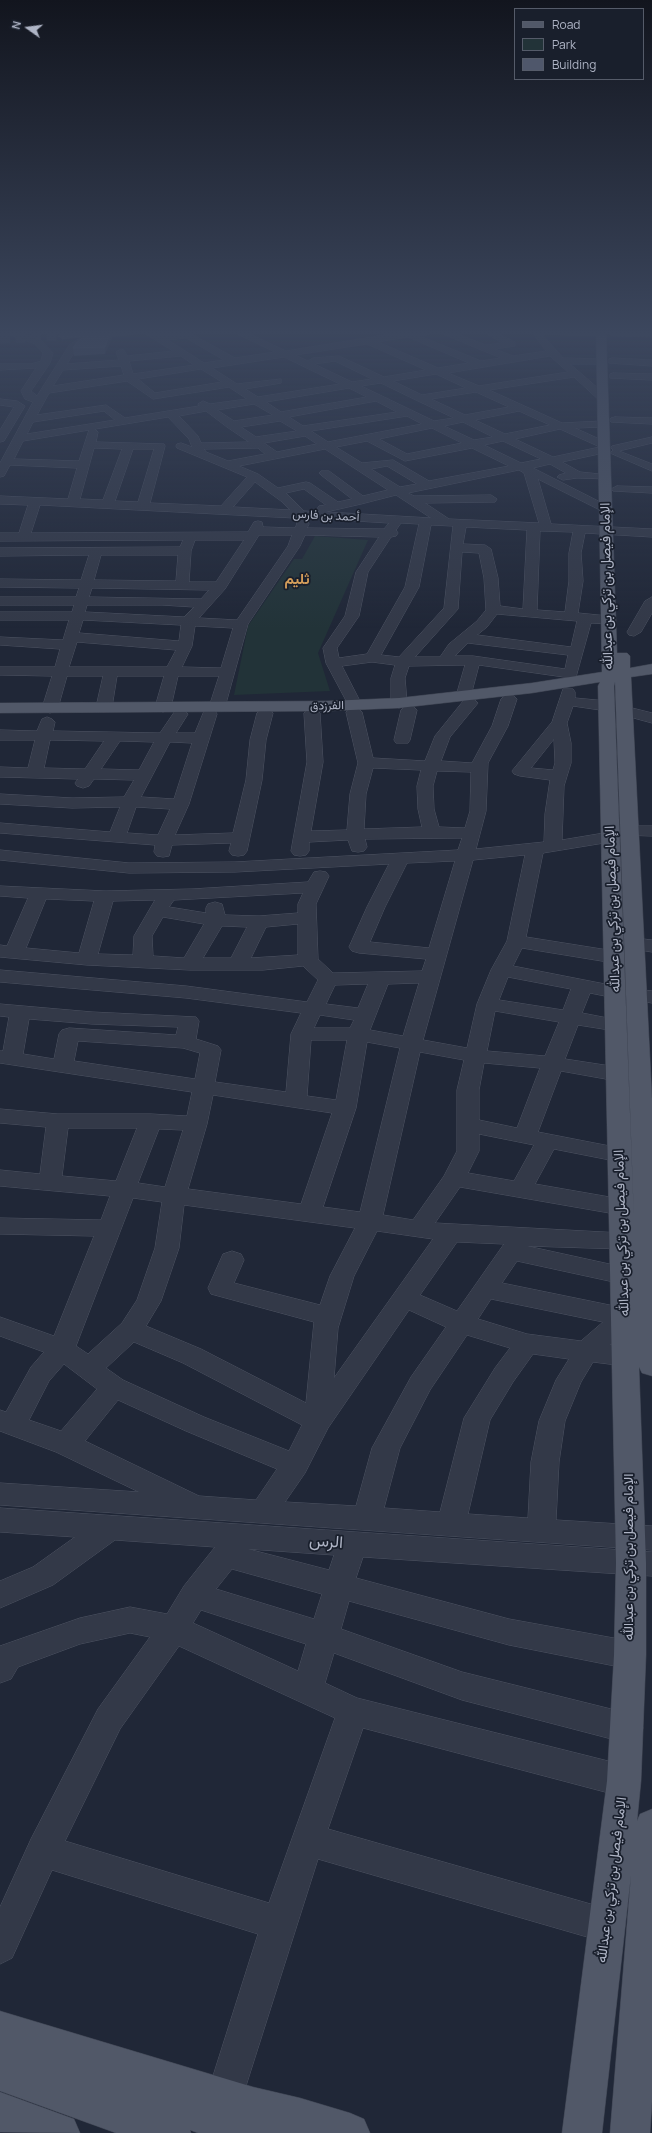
<!DOCTYPE html>
<html>
<head>
<meta charset="utf-8">
<style>
  body { margin:0 }
  #map { position:relative; width:652px; height:2133px; overflow:hidden; background:#202737; font-family:Manrope,sans-serif }
  canvas { display:block }
  .legend { position:absolute; left:514px; top:8px; width:130px; height:72px; box-sizing:border-box; background:#191f2c; border:1px solid #555b69; margin:0; padding:5px 7px; list-style:none; font-size:12px; color:#aeb4c5 }
  .legend li { display:flex; align-items:center; gap:8px; height:20px }
  .legend b { width:20px; border:1px solid #555b69 }
  .north { position:absolute; left:8px; top:8px; width:40px; height:40px; -webkit-text-stroke:3px #191f2c; paint-order:stroke; rotate:284deg; font-size:11px; font-weight:700; line-height:16px; text-align:center; color:#aeb4c5 }
  .north::after { content:''; display:block; margin:auto; width:14px; height:18px; background:#aeb4c5; clip-path:polygon(50% 0,100% 100%,50% 72%,0 100%) }
</style>
</head>
<body>
<div id="map">
<canvas width="652" height="2133"></canvas>
<ul class="legend">
<li><b style="height:5px;background:#515868"></b>Road</li>
<li><b style="height:11px;background:#223338"></b>Park</li>
<li><b style="height:11px;background:#4f576b"></b>Building</li>
</ul>
<div class="north">N</div>
</div>
<script>
const g = document.querySelector('canvas').getContext('2d');
g.lineJoin = 'round';
function fill(path, color) { g.fillStyle = color; g.fill(path, 'evenodd'); }
const shape = rows => new Path2D(rows.map(r => 'M' + r).join(''));
function strokePath(path, color, width, dash) { g.strokeStyle = color; g.lineWidth = width; g.lineCap = dash ? 'butt' : 'round'; g.setLineDash(dash || []); g.stroke(path); }
function write(font, color, halo, rows, align = 'center') {
  g.font = font + ' Manrope,Vazirmatn,sans-serif'; g.lineWidth = 3.5; g.setLineDash([]); g.textBaseline = 'middle'; g.strokeStyle = halo; g.fillStyle = color; for (const [text, x, y, turn = 0] of rows) {
    g.save(); g.translate(x, y); g.rotate((+turn || 0) * Math.PI / 180); g.textAlign = isNaN(turn) ? turn : align; if (halo) g.strokeText(text, 0, 0); g.fillText(text, 0, 0); g.restore();
  }
}
fill(shape([
  [315,536,368,540,318,653,330,691,234,695,248,626,294,559,302,559]
]), '#223338');
strokePath(shape([
  [0,339,63,336]
]), '#353c4c', 10, [10, 5.5]);
const minor = shape([
  [4,331,15,331,41,340,53,353,50,363,31,391,37,396,70,344,87,334,120,331,154,331,161,335,188,332,235,358,275,352,235,333,234,331,244,331,286,351,408,331,436,331,435,333,420,336,481,361,501,358,440,333,439,331,450,331,486,345,502,343,482,331,493,331,515,342,515,346,495,349,513,356,546,351,531,331,602,331,606,333,601,336,542,334,563,358,605,359,605,363,602,364,570,364,607,396,607,400,599,400,574,377,489,390,562,423,603,421,608,424,603,427,575,428,608,443,609,445,607,447,610,450,608,452,562,462,580,472,609,475,611,477,609,479,577,478,563,480,557,477,559,475,566,473,550,464,533,468,612,508,606,512,602,511,538,479,551,524,652,529,652,537,585,533,581,553,583,581,578,613,608,616,615,620,608,624,591,623,576,677,571,678,479,665,470,699,475,700,478,703,450,737,441,761,472,763,492,726,501,699,504,696,514,696,517,699,508,726,488,763,486,811,476,849,544,842,545,814,550,780,520,776,514,774,512,771,552,722,563,689,573,689,575,692,575,698,607,701,612,703,615,706,612,709,607,711,573,706,567,723,571,743,571,763,564,786,562,840,610,832,616,833,619,837,616,841,610,842,543,853,526,937,614,951,621,953,624,957,621,961,614,963,522,948,513,966,615,986,622,988,625,992,622,996,615,998,590,993,582,1013,623,1021,626,1025,623,1029,616,1031,578,1025,565,1059,617,1067,624,1069,628,1074,624,1079,617,1081,561,1071,538,1132,620,1148,628,1150,631,1155,628,1160,620,1162,554,1149,535,1184,621,1199,629,1201,633,1207,629,1213,621,1215,460,1187,435,1223,622,1233,630,1235,634,1241,630,1247,622,1249,527,1246,632,1269,635,1275,632,1281,623,1284,517,1261,502,1283,624,1308,633,1310,637,1317,633,1324,610,1345,634,1349,638,1356,634,1363,625,1366,593,1362,581,1382,565,1421,559,1462,556,1520,652,1526,652,1550,0,1505,0,1483,139,1492,56,1452,0,1431,0,1410,6,1412,31,1367,44,1352,0,1336,0,1317,54,1336,94,1236,0,1234,0,1218,101,1220,110,1196,0,1186,0,1170,40,1174,46,1127,0,1123,0,1109,58,1114,151,1114,187,1116,192,1092,0,1063,0,1051,3,1051,9,1017,0,1016,0,1004,92,1012,196,1017,199,1021,196,1039,218,1046,221,1050,215,1082,286,1092,291,1034,301,1013,186,998,0,982,0,970,186,986,307,1002,318,980,303,966,263,970,190,970,87,965,0,957,0,945,7,946,28,898,0,896,0,886,105,891,192,889,308,882,314,872,320,871,326,872,329,876,316,904,318,959,333,973,422,971,426,959,359,953,352,951,349,947,367,907,389,864,235,872,129,873,0,860,0,850,129,863,235,862,458,850,462,838,365,839,367,847,364,851,358,852,352,851,348,840,309,842,309,851,306,855,300,856,294,855,291,851,307,762,304,713,307,710,312,708,317,710,320,713,323,762,311,831,347,830,350,794,358,763,346,712,350,708,326,663,323,648,345,616,356,572,379,537,305,535,300,546,248,624,225,707,222,710,215,711,217,714,189,804,175,835,233,833,246,780,250,740,257,713,260,710,265,708,270,710,273,713,266,740,262,780,247,851,244,855,238,856,232,855,229,851,231,843,172,845,169,856,163,857,157,856,154,852,155,845,0,833,0,823,110,832,120,807,72,808,0,804,0,794,72,798,124,797,134,780,94,779,89,786,83,788,77,786,75,783,78,779,0,777,0,767,28,768,35,740,0,740,0,730,37,731,42,719,47,717,52,719,55,722,53,731,160,733,175,711,180,709,185,711,188,714,176,733,195,733,204,711,212,710,209,707,219,676,178,676,171,707,168,710,163,712,158,710,155,707,164,676,117,676,112,707,109,710,104,712,99,710,96,707,103,676,67,676,58,708,55,711,50,713,45,711,42,708,52,676,0,675,0,667,55,667,60,649,0,645,0,637,63,640,69,620,0,620,0,612,72,612,74,605,0,605,0,597,76,597,79,588,0,587,0,579,81,580,89,555,0,556,0,548,180,547,183,540,0,541,0,533,19,533,28,505,0,504,0,496,68,499,77,468,10,465,4,476,0,477,0,463,33,402,25,399,21,391,36,368,0,370,0,364,31,364,41,361,43,353,35,344,5,333,4,331],
  [144,333,173,351,127,356,124,350,121,349,116,352,119,360,67,364,77,348,89,339,144,333],
  [408,337,469,363,438,368,378,342,408,337],
  [186,338,224,360,204,363,168,340,186,338],
  [367,344,426,370,384,377,339,356,313,358,308,361,295,355,367,344],
  [181,356,194,365,133,374,129,361,181,356],
  [550,356,568,372,479,386,448,373,550,356],
  [284,357,340,384,258,397,245,389,281,383,281,379,237,384,212,368,284,357],
  [335,361,372,379,352,382,314,364,335,361],
  [121,366,124,375,53,386,63,370,121,366],
  [201,369,222,382,155,393,138,379,201,369],
  [436,374,466,388,422,395,393,381,436,374],
  [127,381,153,399,229,387,247,399,210,404,203,401,198,404,199,406,125,418,106,405,37,415,49,393,127,381],
  [381,383,416,400,454,418,434,421,361,386,381,383],
  [349,388,367,397,281,412,266,402,349,388],
  [476,392,509,407,465,415,431,399,476,392],
  [376,401,397,412,303,426,289,417,376,401],
  [254,404,273,415,234,421,217,410,254,404],
  [104,411,115,420,27,434,33,422,104,411],
  [206,411,227,427,249,442,201,443,198,436,179,416,206,411],
  [519,411,550,425,505,434,475,420,519,411],
  [407,416,422,424,328,442,311,431,407,416],
  [168,417,189,439,192,447,181,443,177,444,176,446,177,448,247,477,221,506,150,503,165,446,164,444,96,442,98,432,95,429,168,417],
  [280,421,297,431,256,437,241,427,280,421],
  [463,422,493,437,474,440,444,426,463,422],
  [432,428,462,443,407,454,379,439,432,428],
  [560,429,600,447,553,457,515,439,560,429],
  [89,430,79,461,14,459,23,441,89,430],
  [305,436,317,444,277,452,264,443,305,436],
  [367,441,405,461,472,448,509,466,429,481,393,460,362,463,336,447,367,441],
  [503,441,541,459,521,463,484,445,503,441],
  [94,448,122,449,103,500,80,499,94,448],
  [258,448,265,454,228,461,206,452,204,449,258,448],
  [133,449,154,449,138,502,115,501,133,449],
  [325,449,388,490,363,496,329,471,321,471,319,473,321,475,352,499,338,502,310,483,306,482,278,488,258,474,239,466,325,449],
  [387,466,417,484,400,487,371,469,387,466],
  [519,470,524,473,539,523,449,519,425,503,495,502,497,499,491,495,414,496,408,493,519,470],
  [255,482,281,501,290,510,233,507,255,482],
  [304,489,326,505,319,506,317,509,319,512,304,511,286,493,304,489],
  [396,495,431,518,326,512,361,504,396,495],
  [40,505,295,518,297,524,295,528,263,527,262,522,258,521,254,522,248,532,31,533,40,505],
  [307,518,389,523,384,529,307,528,309,524,307,518],
  [401,523,419,524,405,587,367,654,339,658,337,648,359,616,368,572,391,537,396,536,398,533,396,530,401,523],
  [431,525,453,526,444,608,399,657,381,655,419,587,431,525],
  [466,527,527,530,523,609,500,606,498,578,491,549,485,545,463,544,466,527],
  [540,531,573,532,569,553,569,581,565,612,537,610,540,531],
  [259,535,292,535,288,546,237,620,199,618,225,589,259,535],
  [195,540,244,540,216,582,189,582,191,551,195,540],
  [462,552,479,553,484,578,486,610,477,621,449,644,440,657,415,657,458,609,462,552],
  [101,555,178,555,176,581,94,580,101,555],
  [92,588,209,590,201,599,89,597,92,588],
  [87,605,162,605,194,607,184,617,85,612,87,605],
  [497,614,577,621,571,647,477,635,487,627,497,614],
  [83,620,181,625,179,641,79,633,83,620],
  [195,626,233,628,221,668,182,667,192,646,195,626],
  [77,642,176,650,167,667,69,667,77,642],
  [468,643,568,655,565,669,473,656,455,656,468,643],
  [372,662,395,665,391,678,391,703,394,706,399,708,404,706,407,703,405,678,409,666,465,665,456,696,459,699,464,700,435,736,425,761,373,758,362,712,358,708,362,705,342,666,372,662],
  [554,739,555,763,553,770,531,768,554,739],
  [50,740,104,741,85,769,44,768,50,740],
  [120,741,154,742,139,770,101,769,120,741],
  [170,742,192,743,174,799,141,797,170,742],
  [373,768,421,770,417,786,418,809,422,827,364,829,366,794,373,768],
  [437,771,471,772,470,811,465,828,439,827,434,809,433,786,437,771],
  [136,807,170,809,158,835,127,833,136,807],
  [525,855,507,941,491,970,477,1004,467,1048,423,1040,473,860,525,855],
  [455,861,429,948,370,942,385,907,407,863,455,861],
  [303,893,298,904,298,913,259,916,225,915,222,904,215,902,208,904,206,908,206,913,169,907,174,900,303,893],
  [46,899,94,901,79,953,26,948,46,899],
  [155,900,134,936,133,955,98,954,113,901,155,900],
  [163,917,204,924,184,958,153,956,152,936,163,917],
  [298,924,298,955,251,958,266,927,298,924],
  [222,926,247,927,231,958,203,958,222,926],
  [508,977,571,989,563,1010,499,1000,508,977],
  [419,983,403,1036,370,1030,388,984,419,983],
  [368,984,358,1008,326,1004,335,985,368,984],
  [495,1011,559,1022,545,1056,487,1051,495,1011],
  [320,1015,354,1020,350,1028,314,1028,320,1015],
  [29,1019,92,1024,178,1027,176,1035,69,1028,62,1030,59,1034,54,1059,23,1054,29,1019],
  [311,1040,347,1040,336,1100,307,1096,311,1040],
  [78,1041,183,1048,200,1053,195,1079,74,1061,78,1041],
  [367,1042,400,1048,360,1212,323,1207,356,1108,367,1042],
  [420,1052,464,1060,457,1090,457,1151,444,1176,413,1220,383,1215,420,1052],
  [484,1063,540,1068,517,1128,479,1120,479,1090,484,1063],
  [213,1095,332,1113,301,1204,188,1189,207,1124,213,1095],
  [68,1128,137,1128,116,1181,62,1176,68,1128],
  [159,1129,183,1130,165,1187,138,1183,159,1129],
  [479,1134,534,1145,514,1181,468,1173,479,1151,479,1134],
  [133,1198,162,1202,155,1248,137,1300,122,1323,88,1354,76,1346,133,1198],
  [184,1205,355,1228,330,1276,320,1305,234,1283,244,1260,241,1254,232,1251,223,1254,208,1288,211,1294,314,1322,306,1403,201,1349,146,1326,161,1301,179,1248,184,1205],
  [377,1231,433,1239,334,1378,338,1328,354,1276,377,1231],
  [457,1242,504,1244,457,1311,420,1295,457,1242],
  [491,1299,603,1322,581,1341,527,1334,478,1319,491,1299],
  [409,1310,446,1327,411,1377,372,1448,356,1506,285,1502,305,1473,328,1428,409,1310],
  [467,1335,510,1348,495,1368,464,1418,440,1512,384,1508,400,1448,430,1390,467,1335],
  [134,1342,183,1363,302,1425,289,1451,204,1417,123,1380,106,1368,134,1342],
  [533,1354,569,1359,556,1380,539,1421,531,1462,528,1518,468,1514,490,1420,513,1382,533,1354],
  [64,1364,97,1389,61,1431,29,1420,49,1381,64,1364],
  [118,1400,186,1431,277,1469,256,1500,199,1496,85,1441,118,1400],
  [612,331,652,331,652,337,613,336,608,333,612,331],
  [612,358,652,360,652,366,609,363,609,359,612,358],
  [613,373,652,374,652,380,610,378,610,374,613,373],
  [0,399,17,401,25,406,4,441,0,442,0,430,14,407,0,405,0,399],
  [615,417,652,418,652,424,611,422,610,420,611,418,615,417],
  [652,437,652,443,619,451,652,464,652,471,610,453,613,450,611,448,612,446,652,437],
  [617,486,652,487,652,493,613,491,611,489,617,486],
  [652,597,652,613,641,632,634,636,629,635,627,632,645,601,652,597],
  [409,705,414,707,417,710,410,740,408,743,396,743,394,740,401,710,404,707,409,705],
  [624,706,652,713,652,723,619,714,616,711,619,708,624,706],
  [629,826,652,826,652,836,623,835,620,831,623,827,629,826],
  [634,938,652,940,652,952,627,948,624,944,627,940,634,938],
  [636,989,652,991,652,1003,629,999,626,995,629,991,636,989],
  [0,1508,652,1552,652,1576,363,1557,356,1578,509,1619,630,1641,641,1645,645,1655,641,1665,630,1669,509,1645,349,1601,341,1629,462,1672,627,1713,638,1718,643,1728,638,1738,627,1743,462,1700,334,1653,325,1683,357,1698,624,1765,636,1770,640,1781,636,1792,624,1797,363,1728,328,1829,608,1909,620,1914,625,1926,620,1938,608,1943,318,1859,238,2111,225,2117,212,2111,206,2098,258,1934,52,1870,12,1958,0,1964,0,1907,31,1839,98,1709,150,1637,130,1633,80,1644,18,1667,11,1679,0,1683,0,1646,80,1618,130,1607,167,1614,184,1586,215,1547,115,1540,53,1585,0,1608,0,1581,33,1567,75,1537,0,1532,0,1508],
  [248,1549,334,1555,329,1570,248,1549],
  [232,1569,322,1594,314,1619,216,1589,232,1569],
  [201,1610,306,1644,298,1671,193,1623,201,1610],
  [179,1646,335,1718,269,1903,65,1841,120,1729,179,1646]
]);
const major = shape([
  [85,331,111,331,106,334,63,339,58,336,63,333,85,331],
  [596,331,606,331,617,653,627,653,630,656,630,668,652,664,652,674,631,677,652,1099,652,1376,642,1373,639,1367,646,1563,646,1655,641,1781,637,1821,640,1814,652,1809,652,2102,650,2133,610,2133,631,1875,602,2133,562,2133,607,1781,614,1655,616,1563,598,686,600,682,532,693,399,708,327,711,0,713,0,703,327,701,399,698,532,683,602,672,596,331],
  [615,682,634,1221,614,686,615,682],
  [0,2011,253,2087,300,2098,350,2113,364,2119,370,2133,198,2133,190,2130,191,2133,116,2133,0,2091,0,2011],
  [0,2092,74,2119,80,2133,0,2132,0,2092]
]);
strokePath(minor, '#4e5463', 1);
strokePath(major, '#3d4351', 1);
fill(minor, '#333948');
fill(major, '#515868');
fill(shape([
  [111,331,112,338,105,354,74,356,73,348]
]), '#444c60');
fill(shape([
  [111,331,112,338,105,354,105,347]
]), '#31384b');
const building = shape([
  [111,331,105,347,73,348,77,342,89,333,111,331]
]);
fill(building, '#4f576b');
strokePath(building, '#5e6679', 1);
const sky = g.createLinearGradient(0, 0, 0, 629);
sky.addColorStop(0, '#12151e');
sky.addColorStop(0.53, '#3c475e');
sky.addColorStop(1, '#3c475e00');
g.fillStyle = sky;
g.fillRect(0, 0, 652, 629);
write('12px', '#aeb4c5', '#191f2c', [
  ["أحمد بن فارس",326,516,3],
  ["الفرزدق",327,706,-1]
]);
write('14px', '#aeb4c5', '#191f2c', [
  ["الإمام فيصل بن تركي بن عبدالله",607,586,-91],
  ["الإمام فيصل بن تركي بن عبدالله",613,909,-92],
  ["الإمام فيصل بن تركي بن عبدالله",622,1233,-92],
  ["الإمام فيصل بن تركي بن عبدالله",629,1557,-90],
  ["الإمام فيصل بن تركي بن عبدالله",612,1880,-83]
]);
write('bold 15px', '#d39d5a', '#191f2c', [
  ["ثليم",297,580]
]);
write('17px', '#aeb4c5', '#191f2c', [
  ["الرس",326,1542,4]
]);
</script>
</body>
</html>
